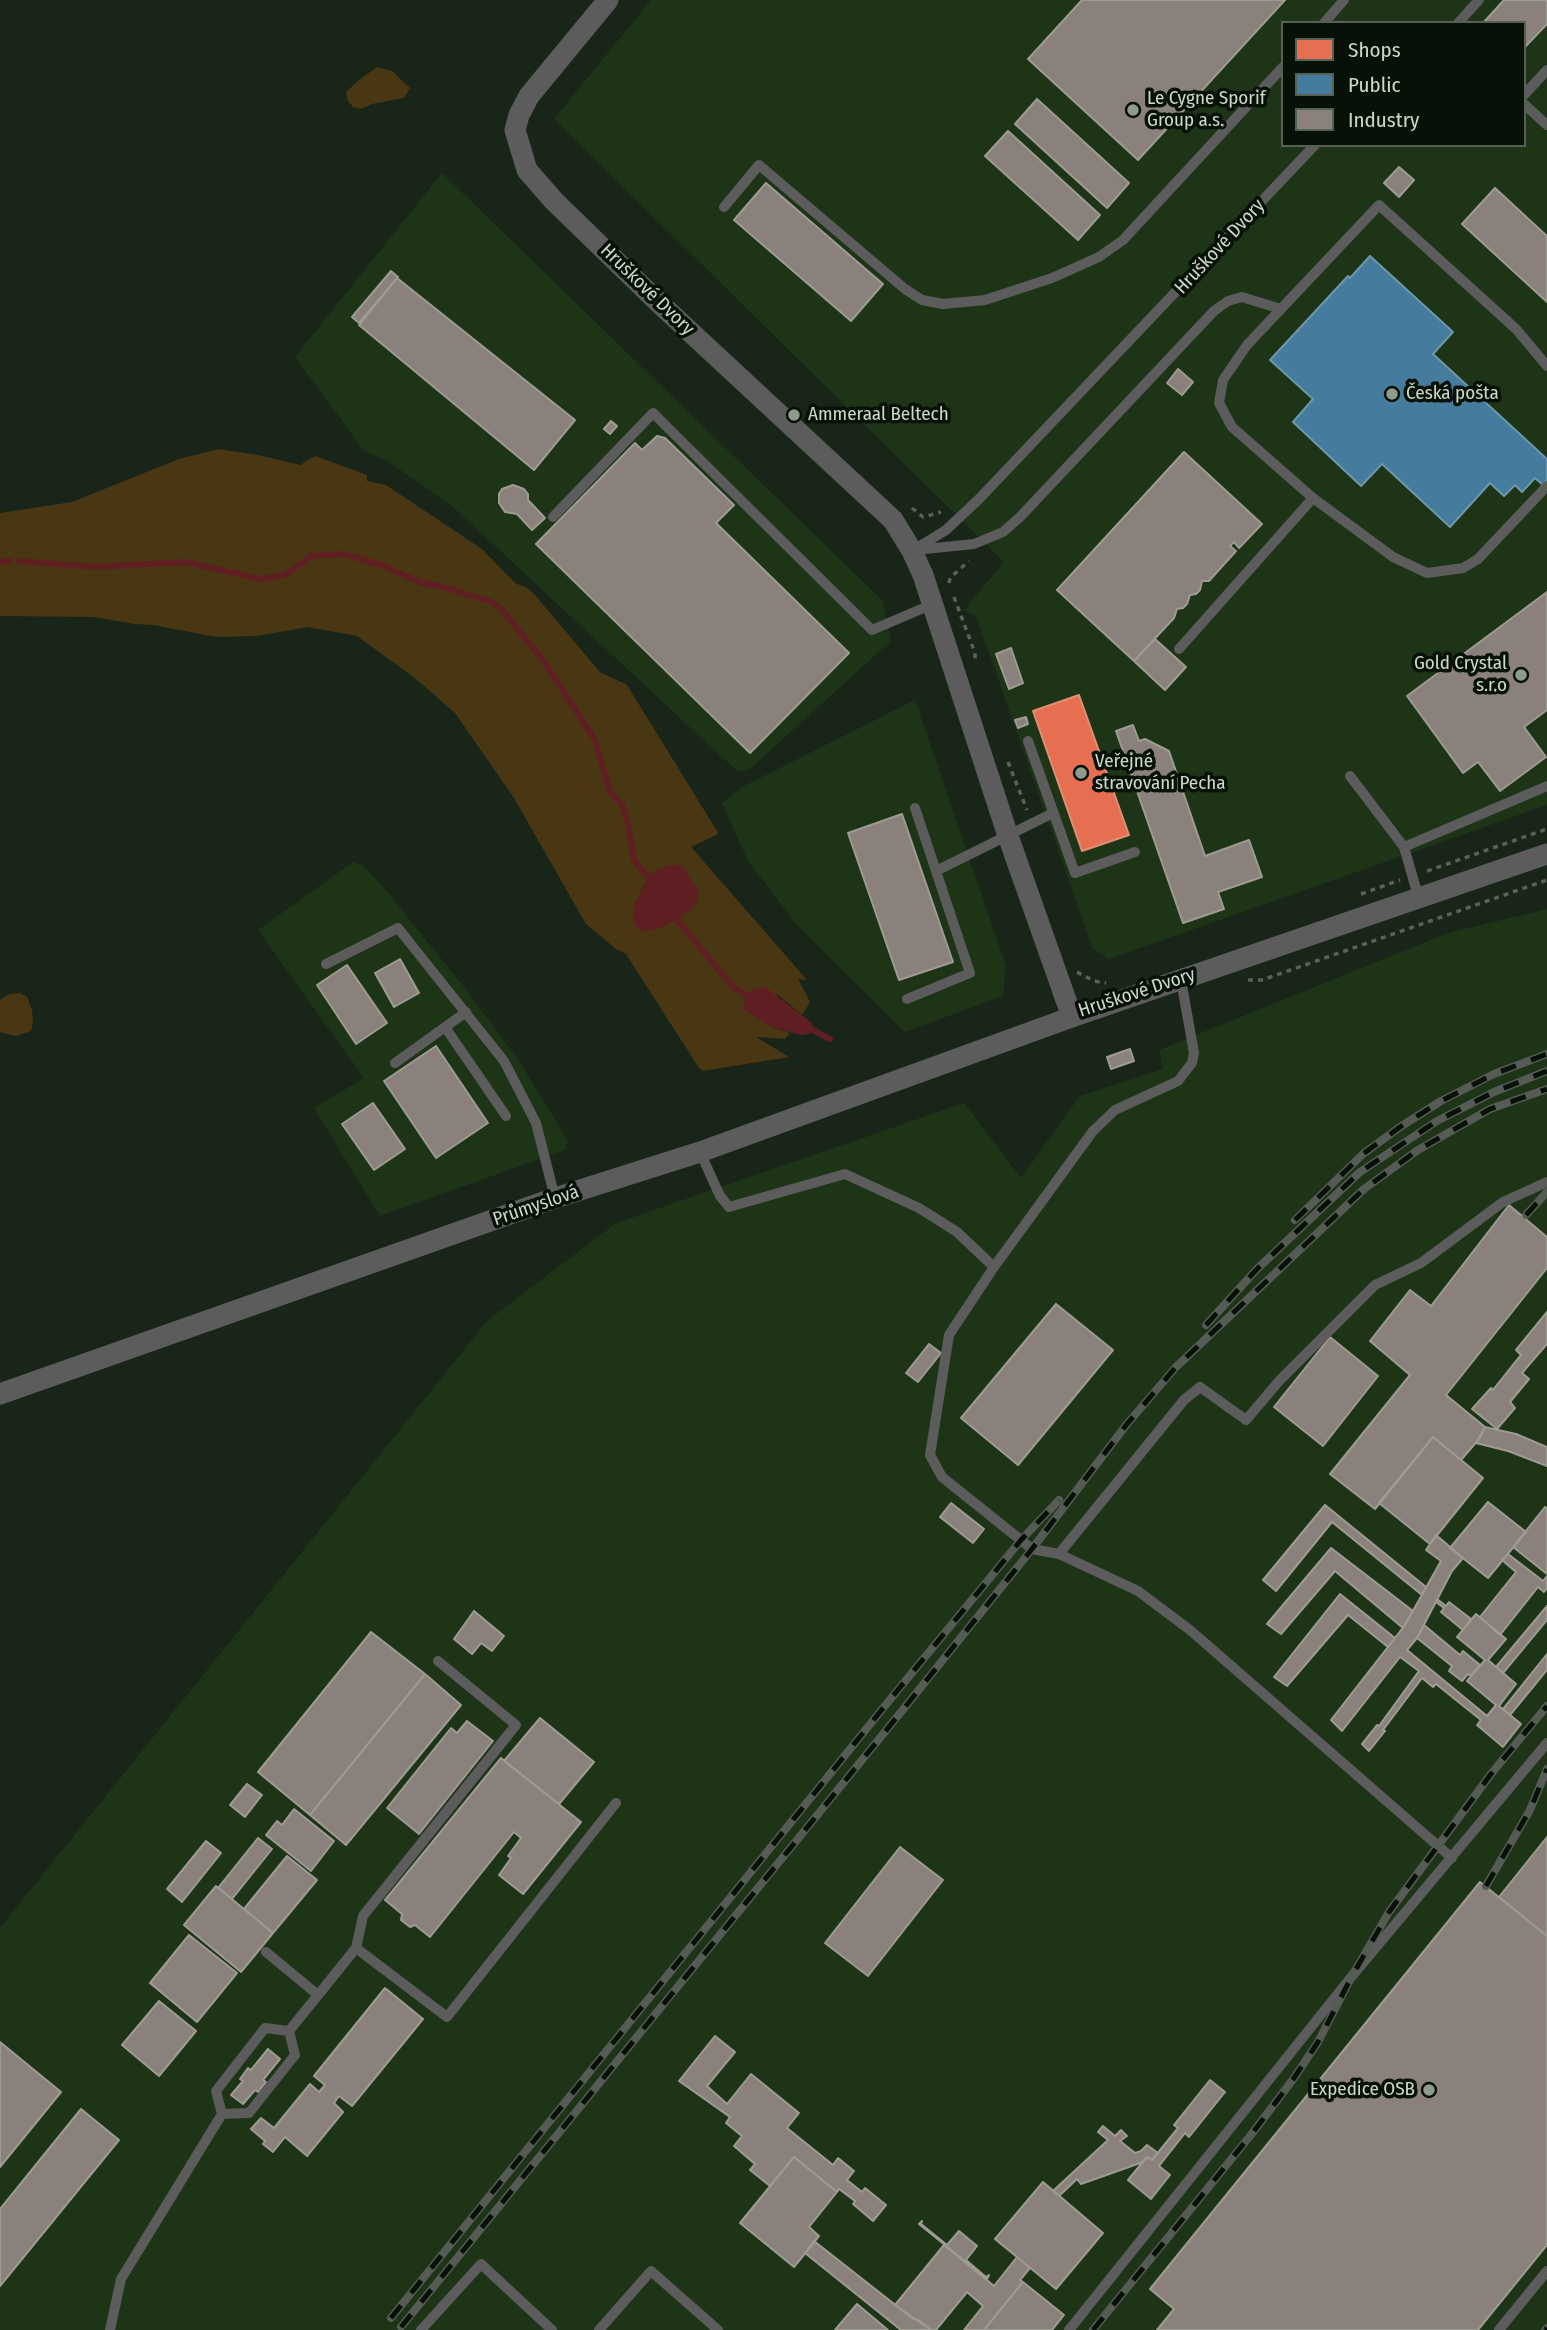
<!DOCTYPE html>
<html>
<head>
<meta charset="utf-8">
<style>
  body { margin:0 }
  #map { position:relative; width:1547px; height:2330px; overflow:hidden; background:#1a2519; font-family:"Fira Sans Condensed",sans-serif }
  canvas { display:block }
  .legend { position:absolute; left:1281px; top:21px; width:245px; height:126px; box-sizing:border-box; background:#081107; border:2px solid #566155; margin:0; padding:9px 12px; list-style:none; font-size:21px; color:#ccd9ca }
  .legend li { display:flex; align-items:center; gap:14px; height:35px }
  .legend b { width:35px; border:2px solid #566155 }
</style>
</head>
<body>
<div id="map">
<canvas width="1547" height="2330"></canvas>
<ul class="legend">
<li><b style="height:19px;background:#e76f51"></b>Shops</li>
<li><b style="height:19px;background:#457b9d"></b>Public</li>
<li><b style="height:19px;background:#8a817c"></b>Industry</li>
</ul>
</div>
<script>
const g = document.querySelector('canvas').getContext('2d');
g.lineJoin = 'round';
function fill(path, color) { g.fillStyle = color; g.fill(path, 'evenodd'); }
const shape = rows => new Path2D(rows.map(r => 'M' + r).join(''));
function strokePath(path, color, width, dash) { g.strokeStyle = color; g.lineWidth = width; g.lineCap = dash ? 'butt' : 'round'; g.setLineDash(dash || []); g.stroke(path); }
function write(font, color, halo, rows, align = 'center') {
  g.font = font + ' "Fira Sans Condensed",sans-serif'; g.lineWidth = 7; g.setLineDash([]); g.textBaseline = 'middle'; g.strokeStyle = halo; g.fillStyle = color; for (const [text, x, y, turn = 0] of rows) {
    g.save(); g.translate(x, y); g.rotate((+turn || 0) * Math.PI / 180); g.textAlign = isNaN(turn) ? turn : align; if (halo) g.strokeText(text, 0, 0); g.fillText(text, 0, 0); g.restore();
  }
}
fill(shape([
  [651,0,1547,0,1547,805,1109,959,1093,949,976,616,964,610,1004,562,554,119],
  [1283,23,1524,23,1524,145,1283,145],
  [442,173,882,600,891,641,751,768,738,772,453,507,386,460,364,451,295,357],
  [915,700,1006,966,1003,996,905,1032,797,925,748,861,722,803,742,787],
  [353,862,364,866,384,888,461,983,518,1059,568,1141,565,1150,380,1216,314,1108,364,1078,258,930],
  [1547,909,1547,2330,0,2330,0,1928,488,1320,616,1223,964,1103,1021,1178,1080,1096,1163,1069,1159,1050,1448,933]
]), '#1d3417');
fill(shape([
  [377,67,392,71,410,88,404,98,372,104,361,109,353,107,348,101,346,92,359,80],
  [218,449,258,455,300,465,315,456,367,475,367,481,386,485,482,549,515,583,527,588,534,594,600,672,627,685,717,831,718,834,691,847,807,980,798,979,810,1002,802,1015,777,994,772,1027,790,1033,785,1039,756,1037,789,1057,703,1071,699,1068,626,954,616,949,586,924,514,798,455,713,415,678,357,636,308,627,257,636,216,637,153,625,135,624,94,617,0,616,0,513,72,502,179,459],
  [648,877,693,908,658,929,634,907],
  [20,993,27,997,32,1010,33,1023,31,1031,15,1036,0,1032,0,1000,10,994]
]), '#493713');
fill(shape([
  [672,865,682,866,698,890,698,900,693,908,676,920,658,929,643,932,636,926,633,917,634,907,648,877,658,869],
  [764,986,812,1023,813,1031,805,1035,800,1035,772,1027,742,1009,746,997,752,990]
]), '#5f1f22');
const shops = shape([
  [1079,695,1129,835,1082,851,1033,711,1079,695]
]);
fill(shops, '#e76f51');
strokePath(shops, '#df8f75', 2);
const public = shape([
  [1370,256,1453,332,1433,354,1547,459,1547,480,1543,485,1535,478,1522,492,1515,485,1504,496,1490,483,1450,527,1382,464,1361,486,1293,422,1313,399,1270,360,1348,276,1350,278,1370,256]
]);
fill(public, '#457b9d');
strokePath(public, '#6e97aa', 2);
const industry = shape([
  [1082,0,1285,0,1138,160,1028,59,1082,0],
  [1504,0,1547,0,1547,24,1524,48,1524,23,1483,23,1504,0],
  [1037,99,1129,183,1107,208,1015,124,1037,99],
  [1008,131,1100,215,1078,240,985,156,1008,131],
  [1399,167,1414,180,1399,197,1384,183,1399,167],
  [766,183,883,284,851,321,734,220,766,183],
  [1495,188,1547,236,1547,302,1462,224,1495,188],
  [391,271,398,277,359,323,352,317,391,271],
  [397,278,575,420,534,470,359,325,397,278],
  [1178,369,1193,382,1182,395,1167,383,1178,369],
  [611,421,617,426,610,434,604,429,611,421],
  [657,436,665,438,734,505,716,523,849,653,750,753,536,544,635,443,642,450,657,436],
  [1184,452,1262,524,1239,548,1234,542,1230,546,1236,551,1209,581,1202,581,1200,590,1196,594,1190,595,1187,604,1183,608,1177,609,1174,618,1134,661,1057,590,1184,452],
  [513,485,524,489,528,494,528,500,545,518,532,530,517,514,505,512,499,503,499,494,502,489,513,485],
  [1547,592,1547,710,1524,727,1546,757,1500,791,1478,762,1463,773,1407,696,1547,592],
  [1155,639,1186,667,1165,690,1134,661,1155,639],
  [1011,648,1023,683,1009,689,996,654,1011,648],
  [1026,717,1028,724,1018,728,1015,720,1026,717],
  [1133,725,1139,741,1145,739,1169,751,1205,856,1249,840,1262,877,1218,892,1224,909,1183,923,1116,731,1133,725],
  [902,814,953,962,899,980,848,833,902,814],
  [400,959,419,993,394,1007,375,973,400,959],
  [347,965,387,1023,356,1044,317,985,347,965],
  [436,1046,488,1123,436,1158,384,1081,436,1046],
  [1130,1049,1134,1061,1111,1069,1107,1057,1130,1049],
  [373,1103,405,1149,374,1170,342,1124,373,1103],
  [1509,1205,1547,1237,1547,1268,1446,1395,1485,1427,1479,1439,1461,1460,1433,1437,1375,1509,1330,1474,1410,1375,1370,1341,1410,1290,1431,1306,1509,1205],
  [1056,1304,1113,1350,1018,1465,961,1418,1056,1304],
  [1547,1312,1547,1344,1522,1373,1529,1379,1510,1402,1515,1408,1497,1429,1472,1409,1491,1388,1493,1390,1512,1366,1521,1355,1516,1350,1547,1312],
  [1330,1337,1378,1376,1323,1446,1274,1407,1330,1337],
  [929,1344,941,1353,918,1382,906,1373,929,1344],
  [1485,1427,1516,1434,1547,1447,1547,1466,1508,1451,1476,1443,1485,1427],
  [1433,1437,1483,1478,1430,1544,1379,1503,1433,1437],
  [1488,1502,1526,1532,1488,1578,1450,1548,1488,1502],
  [951,1503,984,1529,973,1543,940,1517,951,1503],
  [1325,1505,1426,1587,1422,1595,1332,1522,1276,1591,1263,1580,1325,1505],
  [1545,1507,1547,1508,1547,1574,1513,1547,1545,1507],
  [1436,1535,1463,1558,1452,1571,1417,1638,1407,1650,1487,1716,1496,1705,1467,1681,1485,1660,1457,1637,1476,1614,1506,1639,1488,1660,1516,1684,1499,1706,1521,1724,1503,1747,1477,1725,1481,1720,1436,1684,1433,1687,1422,1678,1383,1730,1385,1731,1369,1751,1362,1744,1377,1725,1379,1726,1419,1671,1400,1657,1342,1731,1331,1720,1405,1625,1441,1561,1426,1550,1436,1535],
  [1331,1548,1413,1611,1403,1628,1335,1571,1281,1634,1267,1624,1331,1548],
  [1508,1554,1543,1581,1547,1576,1547,1588,1544,1592,1538,1587,1500,1635,1480,1617,1516,1572,1502,1560,1508,1554],
  [1340,1594,1395,1638,1388,1647,1348,1615,1287,1686,1274,1677,1340,1594],
  [1437,1599,1446,1606,1449,1602,1471,1619,1463,1630,1441,1612,1444,1608,1436,1602,1437,1599],
  [1547,1606,1547,1620,1503,1673,1496,1667,1547,1606],
  [474,1611,504,1636,492,1651,481,1643,472,1654,454,1639,474,1611],
  [1424,1625,1460,1655,1463,1651,1480,1665,1471,1676,1468,1674,1462,1681,1449,1671,1452,1666,1417,1638,1424,1625],
  [371,1632,425,1674,310,1815,258,1772,371,1632],
  [1547,1654,1547,1670,1510,1715,1503,1709,1547,1654],
  [425,1674,461,1705,346,1845,310,1815,425,1674],
  [540,1718,594,1762,559,1804,504,1761,540,1718],
  [467,1721,493,1741,419,1834,387,1808,451,1728,457,1733,467,1721],
  [501,1758,581,1822,523,1894,499,1875,511,1858,508,1856,521,1838,514,1832,430,1937,415,1925,410,1927,401,1920,402,1914,385,1900,501,1758],
  [247,1784,262,1795,245,1817,230,1805,247,1784],
  [294,1809,334,1841,311,1871,266,1835,277,1821,282,1825,294,1809],
  [1547,1837,1547,1936,1499,1897,1547,1837],
  [258,1838,272,1849,232,1899,218,1888,258,1838],
  [206,1841,221,1853,182,1902,167,1889,206,1841],
  [900,1847,943,1880,868,1976,825,1943,900,1847],
  [287,1856,317,1880,273,1933,244,1909,287,1856],
  [1480,1882,1547,1936,1547,2245,1478,2330,1157,2330,1174,2309,1150,2289,1480,1882],
  [216,1886,273,1933,241,1972,184,1925,216,1886],
  [189,1935,237,1973,197,2022,150,1983,189,1935],
  [385,1988,423,2019,352,2106,339,2096,334,2103,343,2112,307,2156,285,2137,273,2152,263,2144,265,2141,251,2129,261,2118,274,2128,310,2084,319,2092,325,2085,314,2076,385,1988],
  [159,2001,196,2031,159,2076,122,2045,159,2001],
  [715,2036,735,2052,707,2086,727,2104,751,2074,799,2113,787,2128,833,2165,838,2158,854,2171,847,2180,862,2192,865,2188,886,2205,873,2221,853,2204,855,2201,839,2189,837,2192,794,2157,770,2186,750,2170,755,2164,734,2146,742,2136,726,2123,730,2117,679,2081,715,2036],
  [0,2042,61,2092,0,2167,0,2042],
  [268,2049,280,2059,263,2080,266,2082,258,2092,255,2090,243,2104,231,2095,243,2081,240,2079,248,2068,251,2070,268,2049],
  [1210,2080,1225,2092,1189,2137,1185,2133,1159,2166,1170,2175,1151,2199,1128,2180,1147,2157,1152,2160,1178,2128,1174,2125,1210,2080],
  [81,2109,119,2140,0,2286,0,2209,81,2109],
  [1103,2126,1115,2136,1121,2130,1127,2136,1120,2141,1135,2153,1141,2151,1147,2145,1158,2153,1152,2160,1147,2157,1143,2162,1081,2184,1077,2179,1059,2196,1053,2191,1108,2140,1098,2132,1103,2126],
  [794,2157,837,2192,809,2227,819,2236,794,2267,740,2223,794,2157],
  [1043,2182,1103,2233,1056,2289,995,2239,1043,2182],
  [922,2221,921,2224,947,2245,959,2231,977,2246,966,2260,986,2277,989,2275,987,2279,919,2224,922,2221],
  [814,2241,912,2318,920,2321,931,2330,901,2330,805,2253,814,2241],
  [944,2245,994,2286,1017,2257,1030,2268,1020,2280,1023,2282,984,2330,964,2330,983,2306,967,2292,936,2330,931,2330,895,2305,944,2245],
  [1023,2282,1064,2315,1052,2330,984,2330,1023,2282],
  [857,2304,888,2330,835,2330,857,2304]
]);
fill(industry, '#8a817c');
strokePath(industry, '#9e9b93', 2);
strokePath(shape([
  [19,561,95,567,186,562,260,579,285,575,311,556,344,554,381,565,422,583,443,587,492,602,501,609,543,660,595,740,610,792,622,805,628,824,634,860,652,882],
  [0,562,9,561],
  [673,915,734,988,754,999],
  [807,1027,830,1039]
]), '#5f1f22', 6);
strokePath(shape([
  [912,508,923,517,941,512],
  [949,583,950,578,969,561],
  [954,597,975,653,975,662],
  [1008,762,1027,810],
  [1427,871,1547,829],
  [1361,894,1400,880],
  [1077,972,1094,981,1106,983],
  [1248,980,1262,980,1547,880]
]), '#5b605b', 3.5, [5, 5]);
strokePath(shape([
  [1324,23,1344,0],
  [1458,23,1479,0],
  [1524,95,1547,70],
  [1524,104,1547,125],
  [724,207,759,165,905,289,922,300,943,304,985,300,1052,278,1099,257,1123,240,1283,67],
  [1547,366,1516,329,1379,205,1247,345,1223,380,1219,403,1232,427,1313,498,1393,557,1427,573,1463,568,1478,559,1547,486],
  [553,517,653,413,872,630,933,604],
  [915,550,974,544,1003,532,1020,517,1214,311,1228,301,1242,297,1281,309],
  [912,551,946,530,979,499,1315,145],
  [1179,649,1313,498],
  [1028,741,1075,873,1135,852],
  [1350,776,1404,847],
  [936,871,1053,813],
  [1419,899,1404,847,1547,786],
  [326,964,398,928,504,1061,536,1123,555,1198],
  [1181,980,1194,1053,1192,1063,1178,1081,1115,1110,1093,1131,994,1267,949,1335,930,1455,942,1477,1032,1549,1059,1554,1138,1591,1190,1630,1452,1858],
  [907,999,970,973,915,808],
  [445,1027,506,1116],
  [395,1063,466,1012],
  [700,1152,720,1196,729,1207,845,1174,919,1208,957,1232,994,1267],
  [1059,1554,1184,1400,1200,1387,1246,1420,1280,1380,1375,1285,1421,1263,1503,1202,1547,1182],
  [356,1948,447,2017,616,1803],
  [266,1952,318,1995],
  [222,2114,249,2113,295,2055,289,2031,356,1948,363,1916,516,1725,438,1661],
  [110,2330,121,2279,222,2114,216,2091,265,2028,289,2031],
  [421,2330,481,2264,552,2330],
  [599,2330,651,2271,718,2330],
  [1069,2330,1352,1976,1547,1743],
  [1499,2330,1547,2271]
]), '#5b5c5b', 10);
strokePath(shape([
  [608,0,529,96,519,115,515,130,527,170,554,201,657,301,893,520,912,551,923,575,1008,836,1072,1017],
  [0,1394,555,1198,700,1152,1072,1017,1547,854]
]), '#5b5c5b', 21);
const rail = shape([
  [1526,1215,1547,1192],
  [1295,1220,1363,1154,1400,1127,1441,1101,1494,1074,1547,1054],
  [1206,1325,1257,1269,1360,1172,1437,1121,1494,1092,1547,1071],
  [1486,1886,1530,1810,1547,1769],
  [391,2318,888,1702,1021,1540,1059,1500],
  [401,2327,901,1712,1032,1549,1127,1424,1176,1367,1364,1189,1418,1150,1490,1109,1547,1089],
  [1093,2330,1254,2131,1294,2078,1318,2042,1352,1976,1389,1912,1491,1774,1547,1706],
  [1545,2330,1547,2328]
]);
strokePath(rail, '#565b55', 8);
strokePath(rail, '#081107', 5, [16]);
for (const [x, y, r, color] of [
  [1133,110,7,"#8e9a8c"],
  [1392,394,7,"#8e9a8c"],
  [794,415,7,"#8e9a8c"],
  [1521,675,7,"#8e9a8c"],
  [1081,773,7,"#8e9a8c"],
  [1429,2090,7,"#8e9a8c"]
]) { const dot = new Path2D(); dot.arc(x, y, r, 0, 2 * Math.PI); g.fillStyle = color; g.fill(dot); strokePath(dot, '#081107', 2.5); }
write('19px', '#ccd9ca', '#081107', [
  ["Le Cygne Sporif",1147,99],
  ["Group a.s.",1147,121],
  ["Česká pošta",1406,394],
  ["Ammeraal Beltech",808,415],
  ["Gold Crystal",1507,664,"right"],
  ["s.r.o",1507,686,"right"],
  ["Veřejné",1095,762],
  ["stravování Pecha",1095,784],
  ["Expedice OSB",1415,2090,"right"]
], 'left');
write('19px', '#ccd9ca', '#081107', [
  ["Hruškové Dvory",1220,247,-47],
  ["Hruškové Dvory",647,290,44],
  ["Hruškové Dvory",1137,993,-18],
  ["Průmyslová",536,1206,-19]
]);
</script>
</body>
</html>
